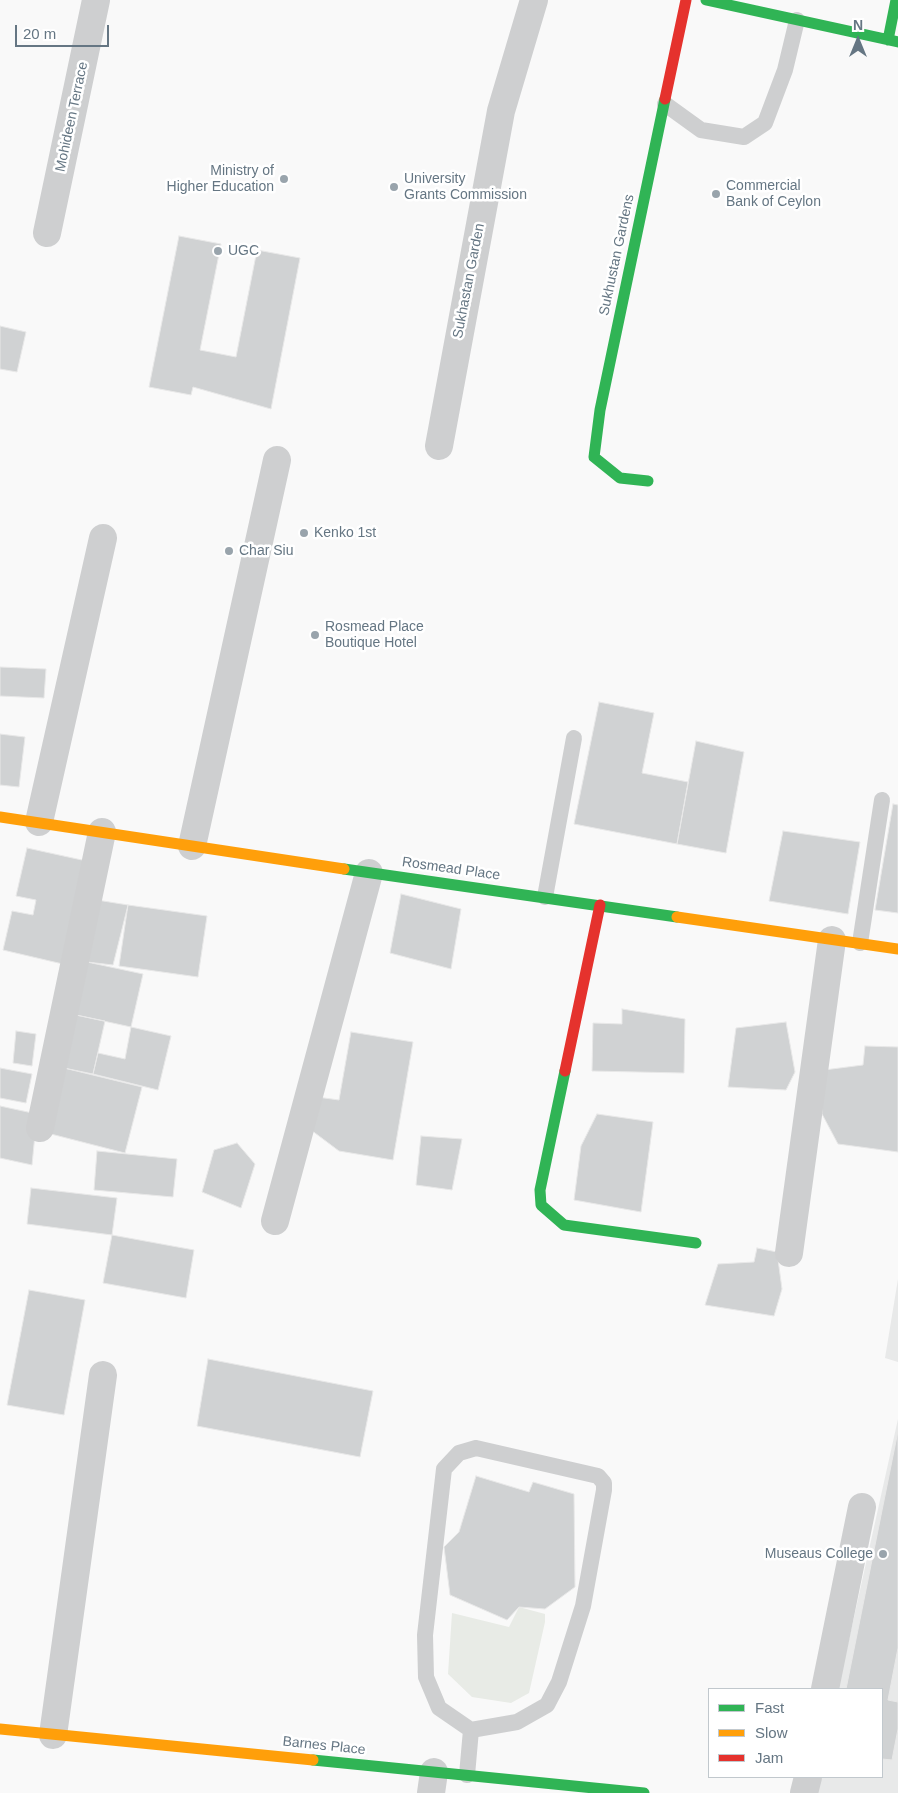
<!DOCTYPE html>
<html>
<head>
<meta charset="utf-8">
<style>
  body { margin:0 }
  #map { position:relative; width:898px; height:1793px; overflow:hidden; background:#f9f9f9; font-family:Helvetica,sans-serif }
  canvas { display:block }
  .legend { position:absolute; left:708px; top:1688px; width:175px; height:90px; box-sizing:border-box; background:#fff; border:1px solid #c1c8cd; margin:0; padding:6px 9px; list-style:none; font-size:15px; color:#657683 }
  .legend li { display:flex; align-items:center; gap:10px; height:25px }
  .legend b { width:25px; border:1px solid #c1c8cd }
  .north { position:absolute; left:833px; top:15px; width:50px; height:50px; -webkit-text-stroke:4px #fff; paint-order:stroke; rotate:0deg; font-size:14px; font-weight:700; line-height:20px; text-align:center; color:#657683 }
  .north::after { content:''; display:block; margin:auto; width:18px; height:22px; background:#657683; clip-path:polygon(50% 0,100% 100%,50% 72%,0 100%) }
  .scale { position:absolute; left:15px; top:25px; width:94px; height:22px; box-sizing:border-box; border:2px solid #657683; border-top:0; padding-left:6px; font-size:15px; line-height:18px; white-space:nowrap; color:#657683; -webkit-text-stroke:4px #fff; paint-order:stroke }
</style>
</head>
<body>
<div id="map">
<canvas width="898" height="1793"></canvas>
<ul class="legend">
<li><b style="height:6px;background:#30b455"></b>Fast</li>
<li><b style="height:6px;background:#ff9f0a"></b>Slow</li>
<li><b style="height:6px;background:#e5322d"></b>Jam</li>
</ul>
<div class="north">N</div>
<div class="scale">20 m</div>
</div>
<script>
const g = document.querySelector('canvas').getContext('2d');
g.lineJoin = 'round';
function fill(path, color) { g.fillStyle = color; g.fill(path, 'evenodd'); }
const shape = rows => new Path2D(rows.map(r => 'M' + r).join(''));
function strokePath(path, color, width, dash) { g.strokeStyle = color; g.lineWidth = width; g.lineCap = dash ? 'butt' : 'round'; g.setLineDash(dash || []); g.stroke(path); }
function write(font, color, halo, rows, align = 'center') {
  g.font = font + ' Helvetica,sans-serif'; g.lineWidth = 5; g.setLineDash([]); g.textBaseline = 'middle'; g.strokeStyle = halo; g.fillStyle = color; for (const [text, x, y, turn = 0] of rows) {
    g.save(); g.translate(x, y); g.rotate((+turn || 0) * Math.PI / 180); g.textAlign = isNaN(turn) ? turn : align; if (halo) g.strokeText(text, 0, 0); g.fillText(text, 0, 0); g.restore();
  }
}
fill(shape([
  [898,1279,898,1362,885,1358],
  [898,1419,898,1793,816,1793,819,1777,882,1777,882,1689,838,1689]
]), '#e8e9e9');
fill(shape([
  [519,1607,545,1614,545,1622,529,1693,511,1703,472,1697,448,1674,452,1613,509,1627]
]), '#e8ebe6');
const building = shape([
  [179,236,221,244,200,350,236,357,257,250,300,258,271,409,193,387,191,395,149,387,179,236],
  [0,326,26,332,17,372,0,369,0,326],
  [0,667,46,669,44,698,0,696,0,667],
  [599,702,654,713,642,773,688,782,677,844,574,824,599,702],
  [0,734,25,737,19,787,0,785,0,734],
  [696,741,744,752,726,853,677,844,696,741],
  [893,804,898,805,898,913,875,910,893,804],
  [783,831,860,842,848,914,769,901,783,831],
  [27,848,91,862,67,965,3,950,12,911,33,915,36,900,16,896,27,848],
  [401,894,461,909,451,969,390,953,401,894],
  [97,900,128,905,113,965,87,962,97,900],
  [128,905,207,916,198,977,119,966,128,905],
  [87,962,143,974,131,1027,76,1015,87,962],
  [622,1009,685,1019,684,1073,592,1071,593,1023,622,1024,622,1009],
  [76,1015,105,1021,93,1074,64,1068,76,1015],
  [786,1022,795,1072,786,1090,728,1087,736,1028,786,1022],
  [131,1027,171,1036,158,1090,93,1074,98,1053,125,1059,131,1027],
  [16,1031,36,1034,32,1066,13,1063,16,1031],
  [351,1032,413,1042,393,1160,339,1151,311,1130,317,1097,339,1100,351,1032],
  [865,1046,898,1047,898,1152,838,1144,822,1114,824,1070,863,1065,865,1046],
  [0,1068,32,1074,26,1103,0,1098,0,1068],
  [64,1068,142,1087,125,1153,47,1133,64,1068],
  [0,1106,37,1114,32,1165,0,1158,0,1106],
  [597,1114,653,1122,641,1212,574,1200,581,1146,597,1114],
  [421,1136,462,1139,452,1190,416,1185,421,1136],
  [237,1143,255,1164,241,1208,202,1192,214,1150,237,1143],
  [97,1151,177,1159,173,1197,94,1190,97,1151],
  [31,1188,117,1198,112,1235,27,1224,31,1188],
  [112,1235,194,1250,186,1298,103,1283,112,1235],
  [757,1248,777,1252,782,1289,774,1316,705,1305,718,1264,754,1262,757,1248],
  [29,1290,85,1300,64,1415,7,1405,29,1290],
  [208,1359,373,1391,360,1457,197,1426,208,1359],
  [898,1431,898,1648,888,1700,898,1702,898,1729,892,1760,882,1759,882,1689,846,1689,898,1431],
  [476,1476,529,1492,533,1482,574,1494,575,1587,545,1609,519,1607,507,1620,450,1595,444,1547,459,1532,476,1476]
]);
fill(building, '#d0d2d3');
strokePath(building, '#e8e8e8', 1);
strokePath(shape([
  [665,104,701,130,744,137,765,123,785,70,797,20],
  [545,897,574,738],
  [860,943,882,800],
  [476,1448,598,1476,604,1483,604,1490,583,1606,559,1682,547,1705,517,1722,471,1730,439,1708,426,1677,425,1635,444,1469,459,1453,476,1448],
  [467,1775,471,1730]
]), '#cecfd0', 16);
strokePath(shape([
  [47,233,96,0],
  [439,446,501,111,534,0],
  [39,822,103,538],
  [192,846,277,460],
  [40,1128,102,832],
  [275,1221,369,873],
  [789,1253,832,940],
  [825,1689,862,1507],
  [53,1735,103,1375],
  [431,1793,434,1772],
  [804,1793,808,1777]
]), '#cecfd0', 28);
strokePath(shape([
  [706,0,898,42],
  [888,40,896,0],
  [648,481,620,478,594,457,600,410,665,99],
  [344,869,677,917],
  [565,1071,540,1190,541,1205,564,1225,696,1243],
  [313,1760,644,1793]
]), '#30b455', 11);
strokePath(shape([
  [0,817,344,869],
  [677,917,898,949],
  [0,1729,313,1760]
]), '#ff9f0a', 11);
strokePath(shape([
  [665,99,686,0],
  [565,1071,600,905]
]), '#e5322d', 11);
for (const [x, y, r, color] of [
  [284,179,5,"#99a4ac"],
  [394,187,5,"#99a4ac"],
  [716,194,5,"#99a4ac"],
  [218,251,5,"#99a4ac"],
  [304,533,5,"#99a4ac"],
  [229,551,5,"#99a4ac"],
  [315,635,5,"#99a4ac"],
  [883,1554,5,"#99a4ac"]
]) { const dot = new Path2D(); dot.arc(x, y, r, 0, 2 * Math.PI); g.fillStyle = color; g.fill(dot); strokePath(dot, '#fff', 2); }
write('14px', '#657683', '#fff', [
  ["Mohideen Terrace",72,117,-78],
  ["Sukhustan Gardens",617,255,-78],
  ["Sukhastan Garden",469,281,-79],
  ["Rosmead Place",451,869,8],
  ["Barnes Place",324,1746,6]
]);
write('14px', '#657683', '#fff', [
  ["Ministry of",274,171,"right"],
  ["Higher Education",274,187,"right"],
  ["University",404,179],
  ["Grants Commission",404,195],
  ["Commercial",726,186],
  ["Bank of Ceylon",726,202],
  ["UGC",228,251],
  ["Kenko 1st",314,533],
  ["Char Siu",239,551],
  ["Rosmead Place",325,627],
  ["Boutique Hotel",325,643],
  ["Museaus College",873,1554,"right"]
], 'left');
</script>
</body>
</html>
